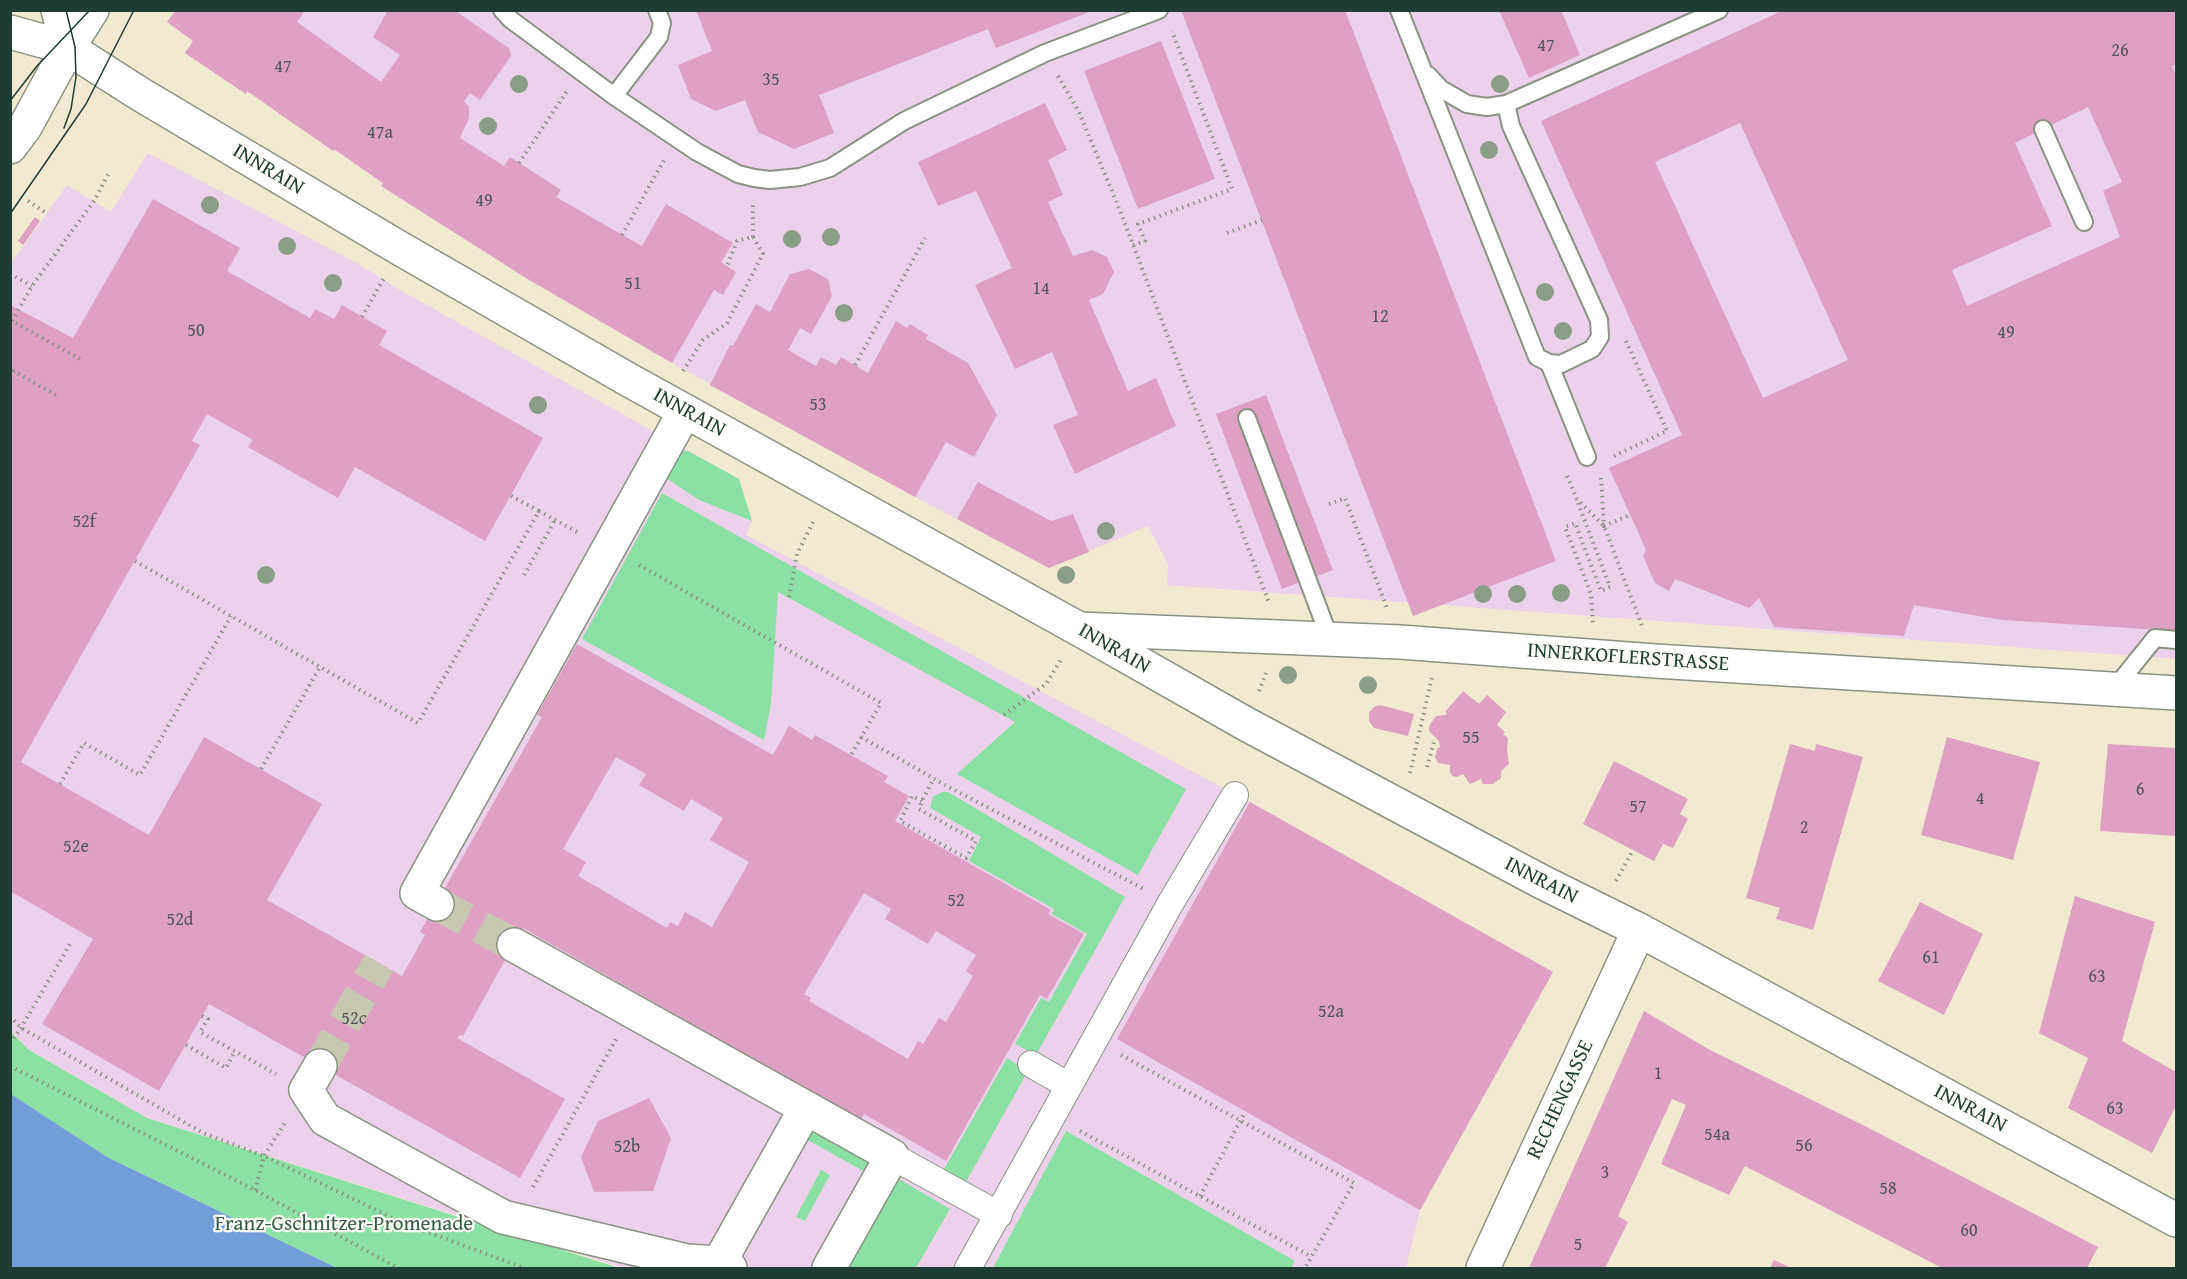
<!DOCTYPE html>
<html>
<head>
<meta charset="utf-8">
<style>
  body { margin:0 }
  #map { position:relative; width:2187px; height:1279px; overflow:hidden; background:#f2e9d1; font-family:"Gentium Book Plus",serif }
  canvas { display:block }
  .frame { position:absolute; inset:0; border:12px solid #1f3d34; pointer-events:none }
</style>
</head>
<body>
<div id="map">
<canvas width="2187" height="1279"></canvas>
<div class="frame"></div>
</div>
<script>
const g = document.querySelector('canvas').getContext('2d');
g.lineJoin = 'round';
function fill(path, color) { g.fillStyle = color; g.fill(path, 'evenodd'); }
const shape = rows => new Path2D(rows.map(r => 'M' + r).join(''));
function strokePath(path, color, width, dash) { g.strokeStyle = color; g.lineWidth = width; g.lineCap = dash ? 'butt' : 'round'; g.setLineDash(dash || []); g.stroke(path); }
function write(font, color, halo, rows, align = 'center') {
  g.font = font + ' "Gentium Book Plus",serif'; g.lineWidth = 4.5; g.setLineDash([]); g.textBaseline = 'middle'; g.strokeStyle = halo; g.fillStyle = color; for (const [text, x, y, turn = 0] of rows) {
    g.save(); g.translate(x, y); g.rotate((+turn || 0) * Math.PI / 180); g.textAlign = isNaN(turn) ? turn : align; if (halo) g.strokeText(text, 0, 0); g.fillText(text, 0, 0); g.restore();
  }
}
fill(shape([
  [176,10,2176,11,2176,659,1167,585,1168,565,1148,526,1049,568,915,497,672,363,526,278,381,186,382,183,335,150,333,151,248,91,246,94,185,53,193,41,167,22],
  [148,153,357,263,400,290,739,479,752,521,746,535,1250,802,1553,972,1420,1210,1406,1268,623,1268,147,1118,29,1050,11,1031,11,263,67,185,111,212]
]), '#ecd1ea');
fill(shape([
  [680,451,688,451,739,479,752,521,699,500,663,476],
  [662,493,1186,789,1138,875,957,774,1015,722,778,592,771,704,764,740,582,639],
  [942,792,948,792,1125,897,1036,1055,1015,1044,1041,998,1049,1002,1087,934,1052,914,1054,909,969,861,981,837,932,809,930,807,933,797],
  [10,1031,29,1050,147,1118,619,1268,337,1268,107,1157,11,1094],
  [1007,1058,1028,1071,962,1189,942,1173],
  [813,1131,869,1162,863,1171,808,1140],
  [1066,1131,1295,1261,1291,1268,993,1268],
  [821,1170,830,1175,805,1221,796,1217],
  [899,1179,950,1209,916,1268,849,1268]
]), '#8be1a4');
fill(shape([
  [11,1094,107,1157,337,1268,11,1268]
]), '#729fda');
fill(shape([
  [176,10,305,10,297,22,381,82,400,55,373,37,388,10,454,10,509,48,511,56,480,100,470,93,464,101,469,107,469,118,460,138,504,166,510,157,561,190,556,197,642,246,666,204,733,243,721,262,736,272,723,295,714,290,672,363,526,278,381,186,383,183,334,149,333,151,247,91,246,94,185,53,193,41,167,22],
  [696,10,1092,10,1092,11,996,48,988,29,819,95,834,133,794,149,758,132,745,100,716,111,691,99,678,65,712,51],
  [1181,10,1345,10,1556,561,1413,616],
  [1499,10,1561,10,1580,55,1529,78],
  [1784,10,2176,10,2176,64,2172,66,2176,76,2176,631,2002,620,1914,605,1904,636,1774,627,1759,598,1749,608,1675,579,1669,591,1655,583,1643,556,1646,550,1609,468,1682,435,1541,121],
  [2088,107,2122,182,2103,191,2120,237,1967,306,1952,270,2052,226,2015,143],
  [1740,123,1848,360,1763,398,1655,162],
  [1161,41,1215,179,1138,209,1084,71],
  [1045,103,1067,150,1048,160,1063,195,1048,202,1073,256,1092,250,1107,257,1114,272,1103,294,1089,300,1128,391,1156,378,1176,426,1075,474,1053,425,1078,415,1052,352,1015,369,975,285,1012,268,976,191,938,206,918,162],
  [153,199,240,248,227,271,310,318,315,309,334,319,342,305,387,331,379,345,543,438,485,541,355,467,338,498,248,447,253,440,207,414,192,441,200,445,21,762,149,835,204,737,322,804,267,900,402,976,425,935,420,932,542,717,537,715,577,644,773,755,789,726,812,740,815,735,888,776,884,782,909,796,895,821,1051,910,1048,914,1084,934,1047,999,1040,995,946,1161,864,1114,861,1120,523,928,463,1036,460,1035,457,1038,565,1099,520,1178,209,1004,159,1091,42,1024,93,939,10,891,10,305,73,338],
  [616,757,646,774,639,785,684,811,691,799,723,818,710,840,749,862,712,927,685,912,678,926,670,922,667,928,578,876,586,862,563,849],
  [864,893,891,909,885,919,928,944,936,931,976,955,966,971,973,976,946,1022,939,1018,923,1044,918,1041,908,1059,809,1001,811,998,804,994],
  [35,217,40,221,23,245,18,241],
  [809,269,828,279,832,296,811,334,800,328,788,350,816,366,821,357,836,365,841,357,868,373,896,321,907,328,910,324,928,335,926,339,968,363,997,415,974,457,946,442,915,497,710,385,730,345,733,346,756,304,770,312,790,274],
  [1266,395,1333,570,1282,589,1216,414],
  [978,482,1051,521,1073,514,1089,552,1049,568,957,519],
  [1463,691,1479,704,1487,695,1506,712,1497,725,1505,732,1503,734,1508,738,1507,750,1509,764,1501,771,1501,778,1493,784,1483,784,1481,779,1470,784,1463,774,1457,777,1452,776,1450,772,1450,765,1438,763,1435,757,1437,749,1440,747,1439,741,1429,731,1429,726,1436,716,1445,715,1447,713,1445,712],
  [1380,705,1414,714,1408,736,1374,728,1369,721,1369,713,1374,707],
  [1947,737,2040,762,2013,860,1921,835],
  [1790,744,1815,751,1816,744,1863,757,1813,930,1776,919,1780,908,1746,898],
  [2108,744,2176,748,2176,836,2100,831],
  [1614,761,1688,799,1680,814,1688,819,1673,848,1663,844,1654,861,1583,824],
  [1250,802,1553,972,1420,1210,1117,1039],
  [2075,896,2155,922,2122,1041,2176,1072,2176,1106,2152,1153,2068,1108,2088,1058,2039,1033],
  [1920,902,1983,934,1944,1015,1878,981],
  [1644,1011,1710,1050,1865,1126,2098,1247,2087,1268,1942,1268,1745,1166,1729,1195,1661,1164,1686,1105,1672,1099,1618,1216,1628,1222,1605,1268,1529,1268],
  [649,1098,671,1138,653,1191,594,1192,581,1157,598,1121],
  [1774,1260,1791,1268,1770,1268]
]), '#dea0c3');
strokePath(shape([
  [437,904,514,945],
  [320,1066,379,963]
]), '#c8c7b2', 33, [33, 16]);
const service = shape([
  [502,10,510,19,614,96,697,152,738,174,754,178,770,180,800,177,830,168,904,121,1045,53,1159,10],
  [1399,10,1537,357,1549,363,1561,364,1592,349,1600,337,1599,320,1511,126,1506,104],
  [1428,75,1441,89,1467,104,1487,107,1506,104,1719,10],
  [614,96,659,37,662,23,657,10],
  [2043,129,2084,222],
  [1549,363,1587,457],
  [1247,418,1330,639],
  [2114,689,2155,638,2176,640]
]);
const pedestrian = shape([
  [1031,1064,1069,1086],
  [892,1156,999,1215],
  [968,1268,1170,904,1235,795]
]);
const minor = shape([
  [68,48,92,10],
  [1079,629,1400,642,1655,661,2176,693],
  [437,904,417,893,685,411],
  [514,945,892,1156,829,1268],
  [320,1066,306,1090,325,1119,503,1217,687,1261,719,1263],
  [730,1268,719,1263,806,1108],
  [1483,1268,1639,930]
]);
const secondary = shape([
  [68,48,140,94,401,249,629,380,1079,629,1246,724,1542,882,1639,930,2176,1220]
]);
const primary = shape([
  [58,10,68,48],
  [10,32,68,48],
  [10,147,25,127,68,48]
]);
strokePath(service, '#889382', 20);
strokePath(pedestrian, '#889382', 28);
strokePath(minor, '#889382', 36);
strokePath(secondary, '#889382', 36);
strokePath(primary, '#889382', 36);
strokePath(shape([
  [1058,76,1079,112,1121,213,1269,603],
  [519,163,567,91],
  [28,201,46,213],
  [1227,233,1262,220],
  [622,235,664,160],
  [753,237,753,203],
  [1133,245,1145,241,1138,224,1232,189,1172,31],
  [10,274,32,286],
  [362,317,384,278],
  [80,359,12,321,32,286,94,201,109,173],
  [855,365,925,238],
  [683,371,703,340,727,323,763,254,753,237,737,241,727,266],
  [10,377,14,371,59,397],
  [1614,456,1667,431,1626,341],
  [1567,476,1577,499,1604,526,1642,626],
  [1601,478,1604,526,1630,515],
  [511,496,539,511],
  [1578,503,1610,587,1601,591,1575,523,1565,527,1591,594,1593,623],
  [1329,504,1345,498,1387,608],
  [135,561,418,723,539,511,577,532],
  [639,565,881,703,851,755],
  [524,575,555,520],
  [789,597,797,554,814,520],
  [1259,691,1266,673],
  [1004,715,1046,684,1062,658],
  [861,737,945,785,1144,889],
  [1427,767,1435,738],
  [261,769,320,667],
  [1410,773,1432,677],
  [60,784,84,743,140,775,231,616],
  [922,801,912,796,900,821,966,858,976,841,919,809,922,801,934,778],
  [1616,881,1633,850],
  [10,1016,21,1028,203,1133,264,1156,401,1222,524,1268],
  [202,1016,208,1019,200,1032,276,1074],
  [10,1043,21,1028,70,944],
  [186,1045,226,1068,235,1051],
  [1121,1055,1354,1183,1305,1268],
  [10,1066,255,1190,398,1268],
  [1080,1131,1312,1257],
  [533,1187,616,1039],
  [255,1190,264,1156,286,1121],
  [1200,1196,1245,1112]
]), '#889382', 4, [1.5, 4.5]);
strokePath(service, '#fff', 16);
strokePath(pedestrian, '#fff', 26);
strokePath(minor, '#fff', 33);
strokePath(secondary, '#fff', 33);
strokePath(primary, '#fff', 33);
strokePath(shape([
  [10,101,37,66,90,10],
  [64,128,71,109,76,77,75,47,66,10],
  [10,214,86,104,134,10]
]), '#1f3d34', 1.5);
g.fillStyle = '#8a9d87';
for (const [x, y] of [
  [519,84],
  [1500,84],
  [488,126],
  [1489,150],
  [210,205],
  [831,237],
  [792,239],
  [287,246],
  [333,283],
  [1545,292],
  [844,313],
  [1563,331],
  [538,405],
  [1106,531],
  [266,575],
  [1066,575],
  [1561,593],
  [1483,594],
  [1517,594],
  [1288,675],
  [1368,685]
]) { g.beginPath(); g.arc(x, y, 9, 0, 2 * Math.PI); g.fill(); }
write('18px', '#4f5658', null, [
  ["47",1546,46],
  ["26",2120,51],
  ["47",283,67],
  ["35",771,80],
  ["47a",380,133],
  ["49",484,201],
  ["51",633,284],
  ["14",1041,289],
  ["12",1380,317],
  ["50",196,331],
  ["49",2006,333],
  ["53",818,405],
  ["52f",84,522],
  ["55",1471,738],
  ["6",2140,790],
  ["4",1980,799],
  ["57",1638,807],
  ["2",1804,828],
  ["52e",76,847],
  ["52",956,901],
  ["52d",180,920],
  ["61",1931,958],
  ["63",2097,977],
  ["52a",1331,1012],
  ["52c",354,1019],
  ["1",1658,1074],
  ["63",2115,1109],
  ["54a",1717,1135],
  ["56",1804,1146],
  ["52b",627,1147],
  ["3",1605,1173],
  ["58",1888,1189],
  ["60",1969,1231],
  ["5",1578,1245]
]);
write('21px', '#1f3d34', '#fdfcf7', [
  ["INNRAIN",268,170,31],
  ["INNRAIN",689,413,29],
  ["INNRAIN",1114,649,30],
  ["INNERKOFLERSTRASSE",1628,658,4],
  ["INNRAIN",1541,881,27],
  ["RECHENGASSE",1561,1100,-65],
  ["INNRAIN",1970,1109,28]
]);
write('21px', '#355e4a', '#fdfcf7', [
  ["Franz-Gschnitzer-Promenade",344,1225]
]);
</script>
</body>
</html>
